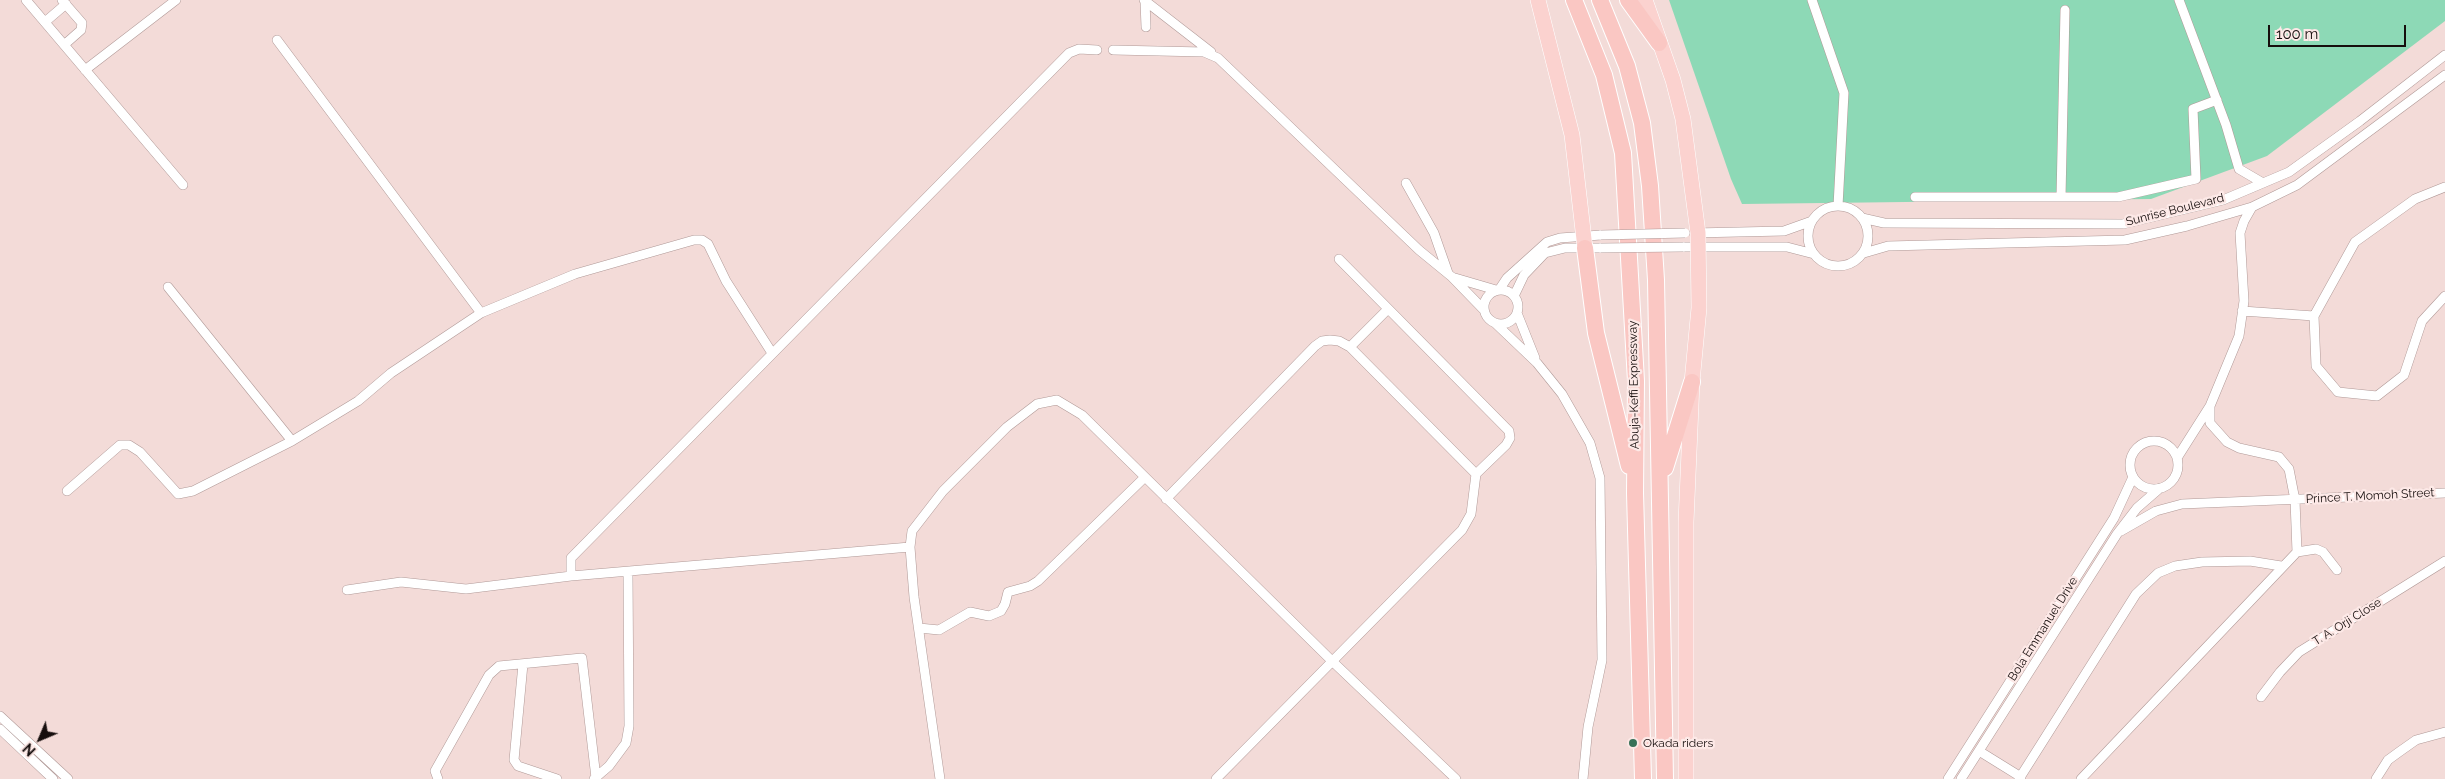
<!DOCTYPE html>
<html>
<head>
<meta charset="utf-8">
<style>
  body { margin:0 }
  #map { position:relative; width:2445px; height:779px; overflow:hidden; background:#f3dbd8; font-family:Raleway,sans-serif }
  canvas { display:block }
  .north { position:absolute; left:15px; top:714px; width:50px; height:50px; -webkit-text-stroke:4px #fde9e7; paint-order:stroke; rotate:225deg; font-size:14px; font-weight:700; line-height:20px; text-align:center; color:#160e0d }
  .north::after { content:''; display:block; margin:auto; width:18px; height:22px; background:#160e0d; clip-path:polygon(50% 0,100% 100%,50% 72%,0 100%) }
  .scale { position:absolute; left:2268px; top:25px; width:138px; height:22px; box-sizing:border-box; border:2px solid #160e0d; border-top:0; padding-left:6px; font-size:15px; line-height:18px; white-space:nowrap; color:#160e0d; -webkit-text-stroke:4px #fde9e7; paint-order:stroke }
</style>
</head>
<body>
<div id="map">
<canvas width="2445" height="779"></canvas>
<div class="north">N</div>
<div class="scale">100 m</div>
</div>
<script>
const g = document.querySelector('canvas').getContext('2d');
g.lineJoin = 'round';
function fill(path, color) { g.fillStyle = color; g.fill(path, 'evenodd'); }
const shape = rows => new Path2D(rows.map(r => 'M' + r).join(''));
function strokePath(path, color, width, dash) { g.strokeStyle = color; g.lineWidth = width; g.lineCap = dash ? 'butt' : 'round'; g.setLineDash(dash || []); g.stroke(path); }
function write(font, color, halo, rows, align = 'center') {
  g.font = font + ' Raleway,sans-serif'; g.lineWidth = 4.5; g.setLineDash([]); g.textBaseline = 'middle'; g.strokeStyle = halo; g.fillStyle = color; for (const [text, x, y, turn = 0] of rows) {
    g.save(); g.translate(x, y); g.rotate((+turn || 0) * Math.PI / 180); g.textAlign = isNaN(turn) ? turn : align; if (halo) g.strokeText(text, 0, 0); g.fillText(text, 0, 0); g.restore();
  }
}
fill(shape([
  [1669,0,2445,0,2445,21,2267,156,2151,199,1742,204,1731,179]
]), '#8dd9b6');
const minor = shape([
  [26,0,183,185],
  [62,0,82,23,81,30,64,45],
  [1144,0,1211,52],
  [1812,0,1844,93,1838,206],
  [2179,0,2226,125,2239,169,2263,183],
  [1145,1,1146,27],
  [45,22,66,4],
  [277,40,481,313],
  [1113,50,1204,52,1218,58,1419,250,1452,277,1484,310],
  [85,70,176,0],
  [1406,183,1434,233,1448,273],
  [2445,187,2415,199,2355,242,2314,316,2316,366,2338,392,2377,396,2404,375,2422,321,2445,296],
  [1915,197,2118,197,2196,179,2193,109,2217,100],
  [2061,197,2065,10],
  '1808 236a30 30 0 1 1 60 0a30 30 0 1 1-60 0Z',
  [1862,218,1884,223,2123,224,2223,200,2289,172,2360,121,2445,55],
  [1694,233,1784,231,1812,221],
  [1683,247,1787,247,1814,254],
  [1864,253,1888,246,2125,240,2187,226,2252,207,2297,185,2445,75],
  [1455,278,1496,290],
  [168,287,292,441],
  '1484 307a17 17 0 1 1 34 0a17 17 0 1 1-34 0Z',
  [1499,290,1507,278,1547,242,1560,238,1601,235],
  [1514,296,1524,275,1545,253,1565,248,1601,248],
  [2242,311,2314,316],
  [1517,313,1535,358],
  [1495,323,1537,363,1562,394,1590,443,1600,478,1602,660,1588,727,1583,779],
  [1350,347,1387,310],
  [2210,406,2210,423,2227,442,2239,448,2279,457,2289,469,2295,500,2297,552],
  '2130 465a24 24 0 1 1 48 0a24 24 0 1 1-48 0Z',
  [2177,458,2210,406,2239,336,2244,301,2240,233,2244,221,2252,207],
  [67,491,120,445,129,445,140,452,178,494,193,491,292,441,358,401,391,373,481,313,575,274,694,240,702,240,708,244,726,281,772,353],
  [1166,499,1315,346,1322,341,1330,340,1339,341,1350,347,1476,474],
  [2121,531,2156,511,2182,504,2445,493],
  [571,576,571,558,1069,53,1079,49,1097,50],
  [347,590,401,582,466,589,571,576,910,547],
  [919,628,939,630,970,612,989,616,1001,611,1005,604,1008,592,1030,586,1038,581,1144,478],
  [523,664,514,760,518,766,557,779],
  [2261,697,2280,672,2299,652,2445,561],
  [0,716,68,779],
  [0,729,53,779],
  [1979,751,2021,777],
  [438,779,435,771,489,675,499,666,582,658,596,778],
  [594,779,609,766,626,743,629,726,628,572],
  [940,779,914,597,910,547,912,531,943,491,1007,427,1037,404,1057,400,1082,415,1332,661,1456,779],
  [1216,779,1462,530,1471,514,1476,474,1506,445,1510,438,1509,431,1339,259],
  [1948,779,2114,518,2133,477],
  [1961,779,2117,534,2137,508,2160,488],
  [2019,779,2136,594,2158,573,2175,566,2202,562,2250,561,2281,566],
  [2081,779,2297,552,2316,549,2323,552,2337,570],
  [2376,779,2388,760,2399,752,2416,740,2445,732]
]);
const trunk = shape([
  [1538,0,1572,135,1585,248],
  [1645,0,1673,80,1683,119,1698,233,1699,308,1692,382,1686,522,1686,779]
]);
const motorway = shape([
  [1574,0,1604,75,1623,153,1636,381,1635,493,1643,779],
  [1600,0,1627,66,1642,123,1650,186,1656,280,1665,779],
  [1628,0,1659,43],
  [1585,248,1596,333,1629,466],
  [1665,468,1692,382]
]);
strokePath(minor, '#b09997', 10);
strokePath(trunk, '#fff', 16);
strokePath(motorway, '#fff', 18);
strokePath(minor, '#fff', 9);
strokePath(trunk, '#fbd2cf', 15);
strokePath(motorway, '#fac7c3', 16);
const minorBridge = shape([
  [1601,235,1685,233],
  [1601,248,1683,247]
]);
strokePath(minorBridge, '#b09997', 10, []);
strokePath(minorBridge, '#fff', 9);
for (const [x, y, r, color] of [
  [1633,743,5,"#387158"]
]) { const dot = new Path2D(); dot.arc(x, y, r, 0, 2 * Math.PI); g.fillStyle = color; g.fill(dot); strokePath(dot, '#fde9e7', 2); }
write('12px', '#160e0d', '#fde9e7', [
  ["Sunrise Boulevard",2175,210,-14],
  ["Abuja-Keffi Expressway",1634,385,-91],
  ["Prince T. Momoh Street",2370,496,-3],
  ["T. A. Orji Close",2347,622,-32],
  ["Bola Emmanuel Drive",2043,629,-58]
]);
write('12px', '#160e0d', '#fde9e7', [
  ["Okada riders",1643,743]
], 'left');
</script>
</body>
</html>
